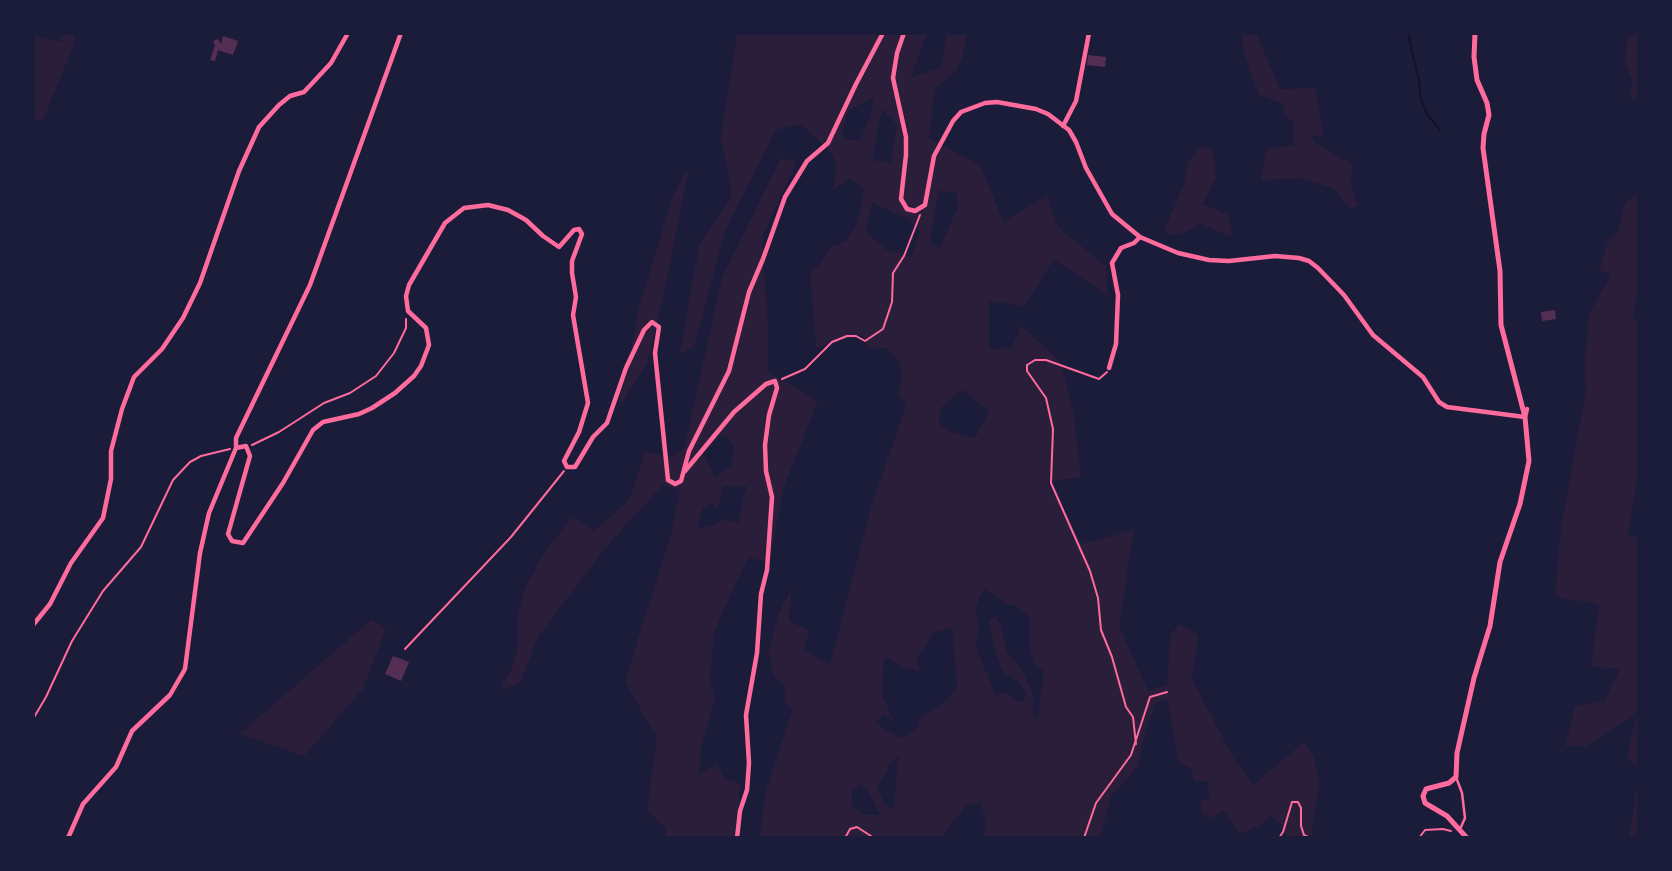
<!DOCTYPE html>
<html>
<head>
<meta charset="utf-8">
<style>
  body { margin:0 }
  #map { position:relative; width:1672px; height:871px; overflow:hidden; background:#1b1b3a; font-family:"Space Grotesk",sans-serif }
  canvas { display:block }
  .frame { position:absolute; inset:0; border:35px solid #1b1b3a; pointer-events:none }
</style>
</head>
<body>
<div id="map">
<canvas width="1672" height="871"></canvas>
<div class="frame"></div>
</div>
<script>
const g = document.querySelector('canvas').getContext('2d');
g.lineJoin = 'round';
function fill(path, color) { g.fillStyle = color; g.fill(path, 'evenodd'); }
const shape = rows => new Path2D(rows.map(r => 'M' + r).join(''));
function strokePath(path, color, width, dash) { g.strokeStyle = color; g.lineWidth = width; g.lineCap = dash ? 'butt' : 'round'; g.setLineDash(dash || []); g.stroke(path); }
fill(shape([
  [59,33,75,33,74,45,43,120,33,119,33,35,63,43],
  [737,33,927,33,911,77,941,68,947,33,967,33,963,55,956,71,935,88,929,138,981,166,1004,223,1047,195,1058,227,1106,266,1108,296,1054,259,1024,306,989,301,989,349,1012,348,1021,325,1061,362,1074,414,1081,477,1047,482,1082,544,1134,530,1119,626,1148,691,1167,684,1171,634,1180,624,1198,635,1192,679,1234,759,1253,785,1304,742,1314,756,1319,784,1312,830,1313,838,1287,838,1280,823,1272,816,1260,825,1241,834,1223,811,1212,818,1202,814,1200,803,1209,797,1208,782,1194,780,1190,767,1179,764,1167,698,1155,704,1143,741,1139,765,1111,796,1100,838,985,838,985,817,980,802,966,806,941,838,760,838,765,795,793,709,785,703,784,684,773,676,769,651,778,614,791,589,789,621,810,631,803,649,830,664,870,511,907,402,898,396,901,384,901,364,887,348,868,349,862,334,816,348,810,271,819,265,830,247,847,241,858,220,864,190,851,178,833,190,836,169,834,155,801,124,776,130,725,231,694,347,680,353,699,246,732,195,721,137],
  [874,97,871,114,860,140,846,140,842,135,848,111],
  [882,109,897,125,890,163,872,160],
  [939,191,956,192,958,206,940,248,930,242],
  [872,203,909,219,920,231,911,257,885,249,866,231],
  [962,390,989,411,975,438,955,434,939,424,941,408],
  [985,588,1004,603,1017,607,1030,618,1030,650,1034,665,1044,670,1038,719,1033,716,1033,693,1022,670,1007,652,1001,626,996,617,989,620,994,649,1003,672,1019,682,1027,694,1022,703,1006,693,995,695,975,644,979,626,975,607],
  [952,628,957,688,942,705,921,716,916,730,901,738,875,723,885,714,894,722,882,694,884,657,904,667,920,671,917,658,933,633],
  [899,754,896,776,894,809,885,804,877,788,890,765],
  [859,784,870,794,880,815,863,815,852,805,852,793],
  [1242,33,1256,33,1280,89,1315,88,1324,138,1309,134,1315,143,1352,164,1351,185,1358,206,1349,208,1335,189,1303,178,1261,180,1266,149,1294,145,1294,122,1284,116,1283,104,1259,95,1243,49],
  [1628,33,1639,33,1639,99,1630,98,1633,81,1625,63],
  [1200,146,1213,149,1216,178,1203,204,1229,215,1232,237,1201,224,1188,231,1171,236,1164,230,1185,182,1187,163],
  [781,158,797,161,762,237,768,326,768,372,818,401,784,487,769,563,748,557,714,632,710,679,715,700,701,746,699,775,717,765,724,778,741,784,734,838,665,838,666,829,647,809,657,735,649,725,625,681,671,534,680,490,663,485,607,546,538,637,520,683,504,689,502,684,511,670,517,651,518,613,525,588,544,553,572,517,594,531,629,500,645,452,671,456,684,449,722,277],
  [719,436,728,438,734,446,731,466,714,477,704,453],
  [723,486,747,486,744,494,739,524,722,519,713,525,697,529,703,508,711,503,717,507,720,503],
  [689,168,664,294,647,364,619,408,620,391,628,371,637,315,673,195],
  [1639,193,1639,282,1633,318,1639,322,1639,470,1628,536,1639,537,1639,838,1629,838,1639,769,1627,757,1637,712,1587,746,1565,746,1575,706,1604,701,1620,669,1591,666,1599,604,1555,597,1561,527,1586,389,1585,362,1589,313,1611,276,1599,269,1609,239,1618,232,1625,202],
  [371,620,386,628,363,689,304,756,239,734]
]), '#2a1e3b');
strokePath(shape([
  [1408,33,1419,81,1421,99,1427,114,1440,130]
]), '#12122b', 2);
fill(shape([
  [223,36,238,41,233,55,218,50,215,61,210,60,215,45,213,41,218,39,221,44],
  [1088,55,1106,57,1105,67,1087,65],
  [1555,310,1556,319,1542,321,1541,312],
  [393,656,409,662,401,681,385,674]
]), '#542f53');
strokePath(shape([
  [1107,372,1099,379,1046,360,1035,360,1027,365,1027,371,1046,398,1053,429,1051,483,1090,571,1098,598,1101,630,1112,657,1126,707,1133,717,1136,744],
  [782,379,805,369,832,342,847,336,856,336,865,341,883,329,892,302,893,273,904,256,920,215],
  [252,445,279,432,324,403,350,393,376,376,394,353,406,328,406,319],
  [405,649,511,537,564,471],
  [33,719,46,697,72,641,103,591,141,547,173,480,190,462,201,456,230,449],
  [845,838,850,829,857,827,874,838],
  [1084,838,1096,803,1131,755,1150,697,1167,692],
  [1279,838,1283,832,1292,802,1298,802,1301,808,1301,826,1304,835,1310,838],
  [1419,838,1425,830,1443,829,1451,831]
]), '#ff6b9d', 2);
strokePath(shape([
  [1456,777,1462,793,1465,818,1461,827]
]), '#ff6b9d', 2.5);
strokePath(shape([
  [904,33,897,53,893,78,906,137,906,155,901,199,907,209,915,211,925,205,934,156,953,121,961,112,985,103,997,102,1036,109,1048,114,1069,130,1076,142,1086,168,1112,214,1140,237,1178,253,1209,260,1229,261,1275,256,1299,258,1309,261,1318,268,1344,295,1373,335,1423,377,1439,402,1447,407,1525,417,1527,409],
  [1063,126,1076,101,1089,33],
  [1109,368,1116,344,1118,295,1112,263,1121,248,1134,243,1140,237],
  [236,448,246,446,250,456,228,534,232,541,243,543,283,483,313,430,323,422,359,414,372,408,395,393,414,376,421,366,429,345,426,328,408,311,406,296,409,285,445,223,464,208,488,205,508,210,526,220,543,236,559,247,574,230,579,229,582,234,572,261,572,273,576,297,573,315,588,403,579,432,564,461,567,467,575,467,593,437,607,423,626,368,644,330,652,322,659,327,655,353,668,480,675,484,681,481,689,451,729,371,749,292,763,259,785,197,807,161,828,143,856,84,883,33],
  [685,471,734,412,766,384,775,381,777,388,769,415,765,445,766,471,772,497,767,570,761,594,757,653,746,715,749,763,747,790,740,811,737,838],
  [33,625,50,604,71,563,103,518,111,479,111,451,122,409,134,377,162,349,183,318,200,283,239,171,259,127,279,105,290,96,304,92,331,63,348,33],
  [68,838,83,804,116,767,132,731,170,695,185,669,200,553,209,513,236,448,236,438,310,285,401,33]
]), '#ff6b9d', 4.5);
strokePath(shape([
  [1467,838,1447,816,1425,803,1423,796,1426,789,1449,783,1456,777,1457,753,1474,678,1490,626,1500,562,1520,504,1529,461,1525,417,1501,325,1500,271,1483,148,1484,134,1489,115,1487,103,1477,80,1474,57,1475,33]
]), '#ff6b9d', 5);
</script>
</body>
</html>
